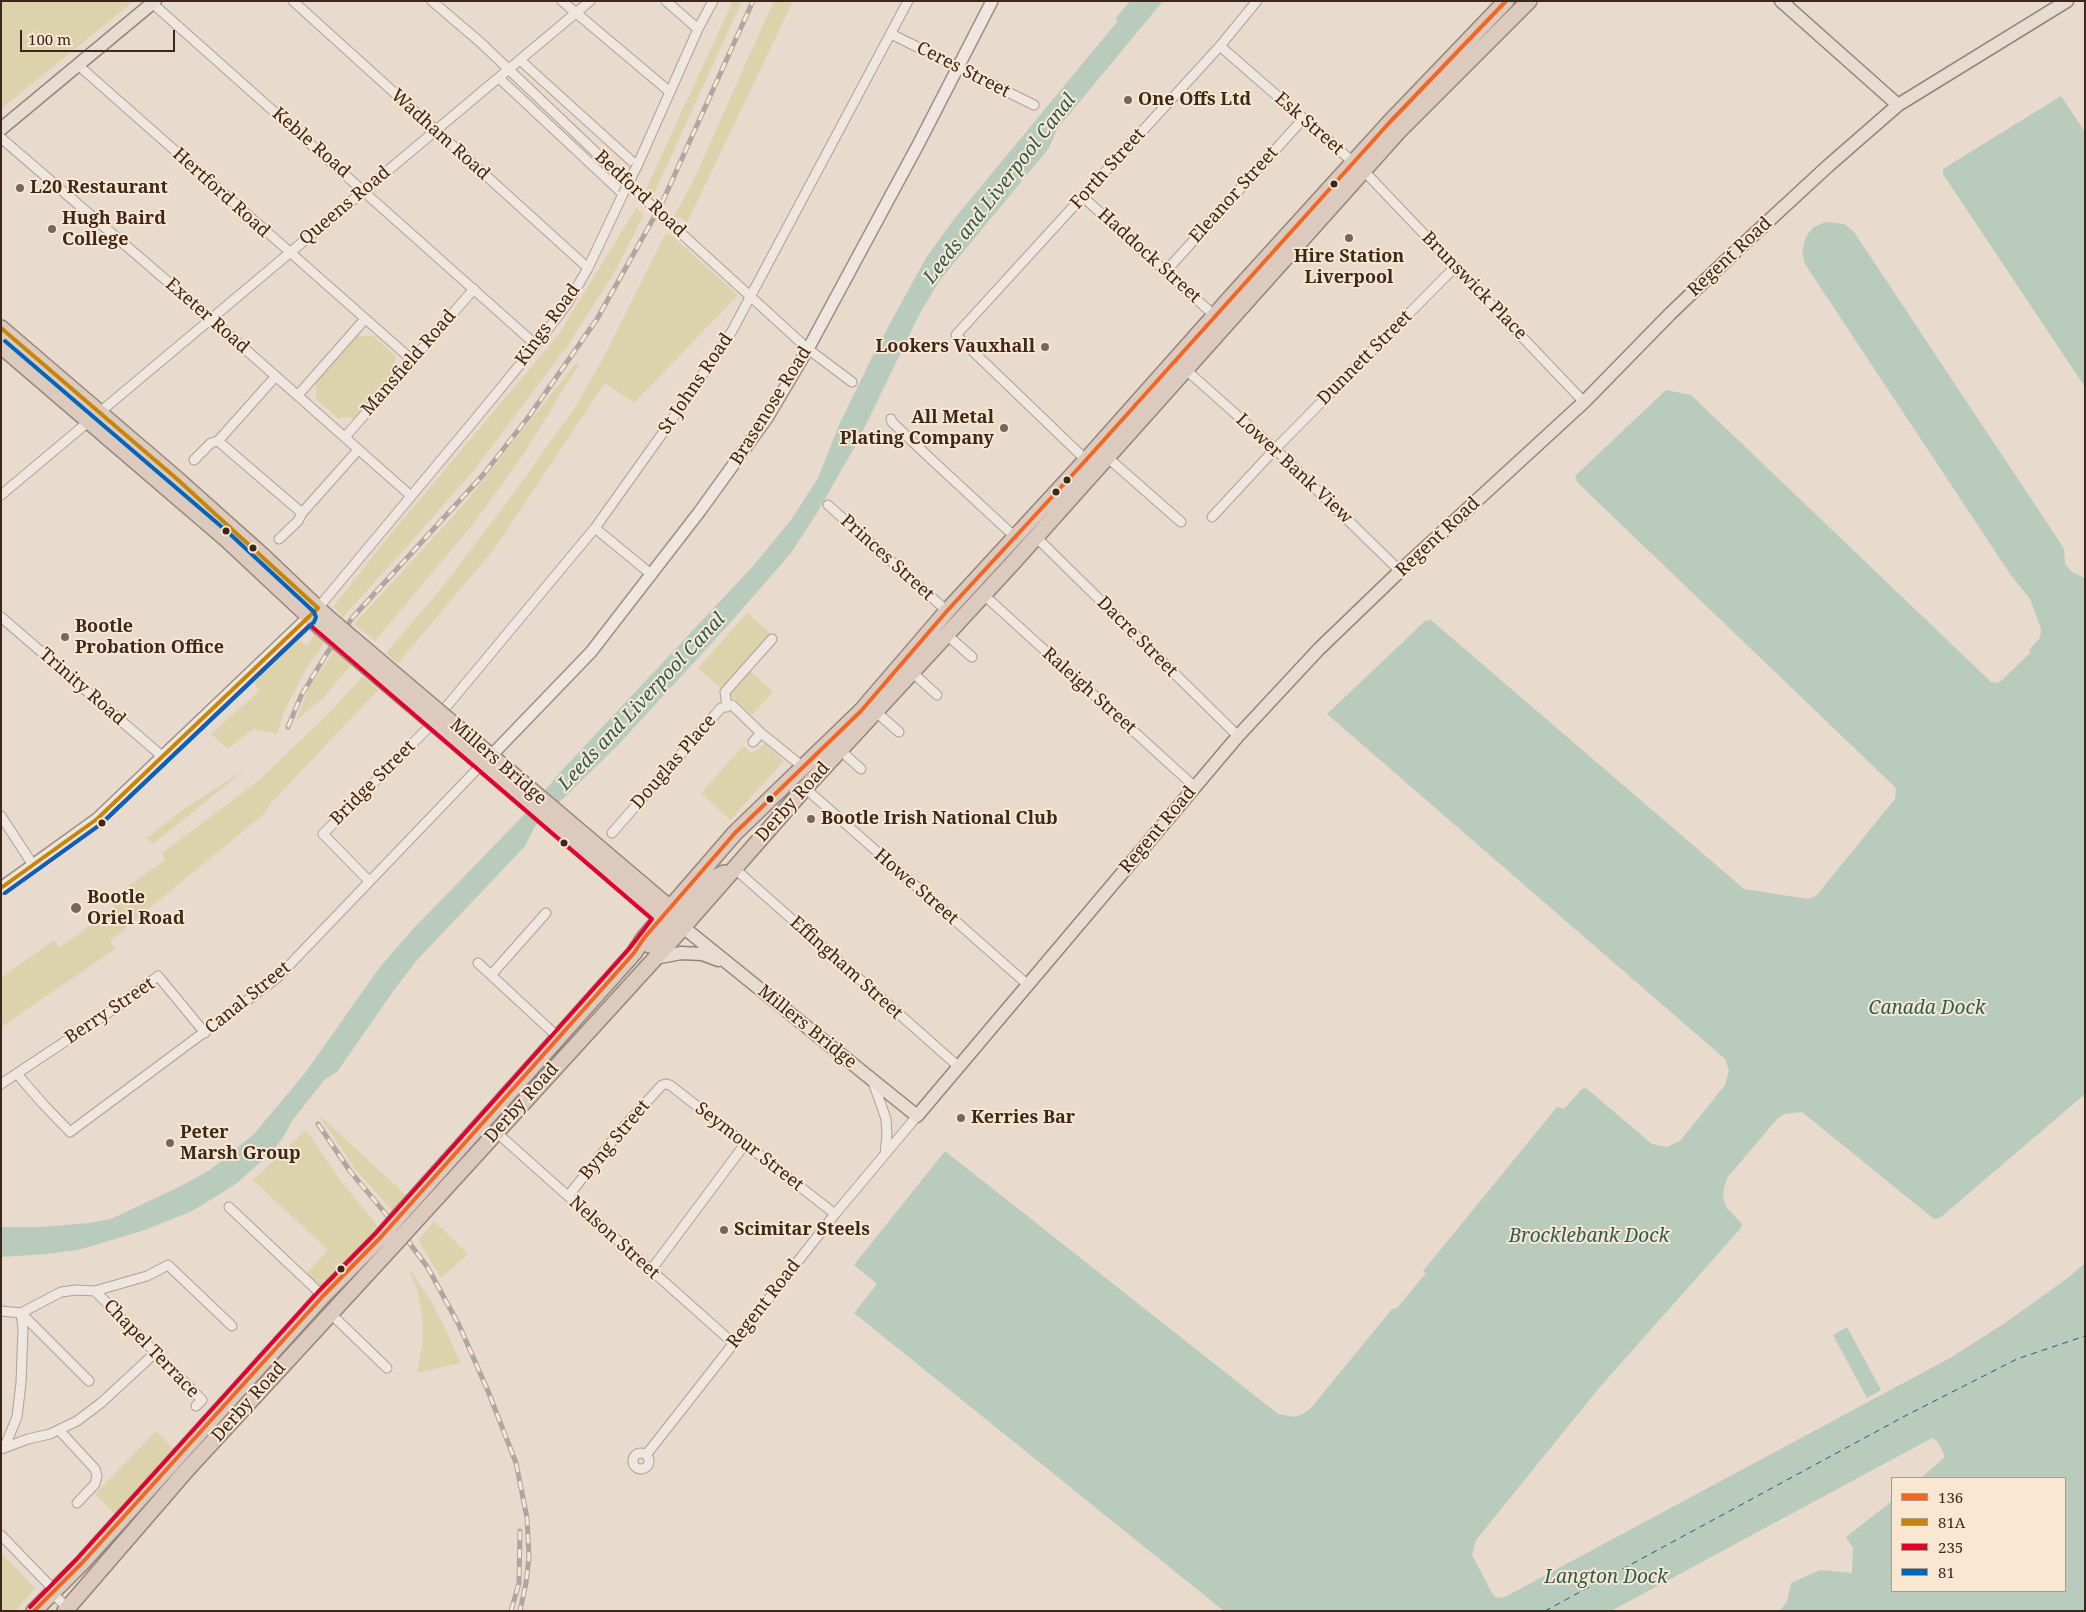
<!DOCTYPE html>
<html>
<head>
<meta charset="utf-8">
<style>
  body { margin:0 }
  #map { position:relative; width:2086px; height:1612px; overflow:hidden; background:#e8dacc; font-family:"Noto Serif",serif }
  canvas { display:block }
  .frame { position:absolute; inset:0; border:2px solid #3d261c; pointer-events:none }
  .legend { position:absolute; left:1891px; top:1477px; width:175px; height:115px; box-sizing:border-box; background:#f9e7d2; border:1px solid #ae9a89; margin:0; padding:6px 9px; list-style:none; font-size:15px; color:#3d261c }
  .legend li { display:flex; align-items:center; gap:10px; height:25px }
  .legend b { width:25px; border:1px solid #ae9a89 }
  .scale { position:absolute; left:20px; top:30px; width:155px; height:22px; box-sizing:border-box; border:2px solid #3d261c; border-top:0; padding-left:6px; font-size:15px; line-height:18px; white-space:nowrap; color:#3d261c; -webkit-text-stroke:4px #f9e7d2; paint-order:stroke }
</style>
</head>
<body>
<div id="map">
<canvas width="2086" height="1612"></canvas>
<div class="frame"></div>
<ul class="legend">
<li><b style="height:6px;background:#f26522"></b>136</li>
<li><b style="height:6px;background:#c88607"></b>81A</li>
<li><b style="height:6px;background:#e4002b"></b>235</li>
<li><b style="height:6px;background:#0065bd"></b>81</li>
</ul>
<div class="scale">100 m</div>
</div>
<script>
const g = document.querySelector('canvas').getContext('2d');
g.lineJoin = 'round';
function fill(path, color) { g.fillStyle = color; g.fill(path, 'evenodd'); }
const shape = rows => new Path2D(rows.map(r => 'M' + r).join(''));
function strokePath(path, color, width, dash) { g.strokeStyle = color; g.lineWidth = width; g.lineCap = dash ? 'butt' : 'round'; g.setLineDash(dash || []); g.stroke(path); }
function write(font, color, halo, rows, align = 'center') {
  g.font = font + ' "Noto Serif",serif'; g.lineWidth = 4; g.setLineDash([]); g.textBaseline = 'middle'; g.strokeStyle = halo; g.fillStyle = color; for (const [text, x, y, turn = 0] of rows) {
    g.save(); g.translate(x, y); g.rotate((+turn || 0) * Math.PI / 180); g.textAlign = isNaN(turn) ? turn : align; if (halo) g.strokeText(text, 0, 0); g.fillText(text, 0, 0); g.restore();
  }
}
fill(shape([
  [1,1,134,1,1,109],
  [733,1,742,1,652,198,646,189],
  [774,1,793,1,687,223,681,218,674,217,694,179],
  [636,208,644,214,616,270,568,345,474,470,403,551,343,617,333,607,389,536,559,334],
  [666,233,671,235,738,295,634,403,605,383,495,548,398,663,386,653,441,589,508,501,576,406,605,355],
  [356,336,373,336,396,356,393,367,396,371,355,420,350,417,338,418,315,398,317,389,315,383],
  [576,363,579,364,525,452,477,519,375,641,354,624,464,504],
  [747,613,771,634,722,689,698,668],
  [315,634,325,642,306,669,284,711,277,734,253,729,228,749,211,734,260,690,254,683,299,640,307,646],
  [334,651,351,665,323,698,296,721,308,690],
  [748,669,773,692,752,715,727,692],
  [363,676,378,690,270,804,266,812,110,941,115,949,1,1027,1,978,54,940,60,947,115,908,110,899,165,860,162,853,258,781,329,713],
  [765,744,784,761,730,820,701,793,743,746,752,754],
  [246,769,153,844,147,838,185,808],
  [318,1114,407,1196,392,1210,355,1169],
  [306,1130,340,1180,378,1226,321,1289,305,1275,328,1250,253,1180],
  [434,1221,468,1254,441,1278,418,1240],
  [408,1267,432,1303,446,1330,460,1363,417,1373,423,1342,422,1314,418,1292],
  [156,1431,176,1451,115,1514,95,1494],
  [1,1553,35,1588,15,1611,1,1611]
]), '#dcd3ad');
fill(shape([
  [1130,1,1163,1,1057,129,1049,148,940,280,920,313,858,441,817,513,791,553,730,623,618,745,535,826,525,846,417,960,394,990,337,1072,325,1079,292,1121,285,1134,272,1152,237,1183,207,1202,190,1212,145,1230,78,1250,46,1254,1,1257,1,1227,42,1227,89,1223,111,1219,179,1187,210,1170,254,1134,305,1073,380,967,412,930,520,819,565,767,753,566,791,520,818,478,839,425,875,351,926,258,954,219,1117,22,1116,18],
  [2061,96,2085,132,2085,387,1943,174,1943,169],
  [1825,222,1844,224,1854,232,2059,541,2064,549,2065,564,2072,572,2085,578,2085,1094,1948,1211,1940,1218,1934,1219,1802,1112,1784,1114,1777,1119,1727,1178,1723,1192,1724,1201,1727,1208,1742,1224,1740,1229,1599,1388,1476,1540,1472,1555,1492,1593,1495,1597,1503,1598,1950,1358,2008,1321,2069,1277,2085,1263,2085,1611,1780,1611,1787,1601,1791,1583,1820,1570,1852,1573,1853,1548,1846,1537,1892,1501,1892,1591,2065,1591,2065,1478,1921,1478,1945,1457,1938,1442,1932,1438,1611,1611,1224,1611,854,1313,877,1284,854,1265,945,1151,1278,1414,1294,1417,1303,1414,1311,1408,1392,1309,1397,1308,1426,1273,1423,1271,1557,1107,1564,1109,1582,1089,1586,1088,1652,1144,1667,1147,1681,1140,1725,1085,1729,1070,1725,1059,1327,714,1425,621,1431,620,1744,889,1808,899,1816,896,1895,799,1896,788,1578,483,1575,476,1666,390,1691,395,1991,682,1997,683,2001,681,2031,652,2029,650,2040,638,2041,629,2030,599,2010,574,1805,264,1802,253,1806,236,1814,227],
  [1847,1327,1881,1390,1867,1398,1833,1335]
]), '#b8cbbc');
strokePath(shape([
  [1545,1611,1905,1416,2017,1359,2085,1336]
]), '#2a5e52', 1, [6, 5]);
const street = shape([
  [293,1,588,268],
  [432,1,480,42,671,224,808,349,852,382],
  [562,1,670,92],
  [666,1,698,29],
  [152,3,536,345],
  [891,34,1034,105],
  [1220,46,1353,162],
  [520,60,637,166,698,29,713,1],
  [78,65,411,359],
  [1,138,210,318,411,496],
  [1363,170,1584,402],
  [1083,197,1215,316],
  [1166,271,1303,119],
  [1185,369,1275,449,1400,571],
  [276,376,218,441,302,513,358,450],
  [298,395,365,319],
  [891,419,892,422,933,461,1014,536],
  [345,437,474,289],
  [1107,457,1181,522],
  [194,460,211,443,218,441],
  [1086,460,956,335,1220,46,1257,1],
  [1,495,590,1],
  [828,505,947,611],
  [1212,517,1275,449,1455,267],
  [595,528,652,575],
  [1036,537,1238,736],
  [279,539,298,521,302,513],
  [984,595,1195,787],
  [318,608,477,417,536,345,567,304,588,268,623,194,499,78],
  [1,617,163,757],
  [947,635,972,657],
  [913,673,937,695],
  [727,707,725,692,772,639],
  [875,711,899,732],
  [753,742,761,733],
  [840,750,861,769],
  [805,788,1028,985],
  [1,816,33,865],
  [612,833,721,708,732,705,761,733,803,767],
  [734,868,959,1067],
  [369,881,323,834,428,728,447,706,595,528,662,434,732,331,908,1],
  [478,963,558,1037],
  [491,975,546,913],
  [17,1074,43,1104,70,1132,277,978,482,764],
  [873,1082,886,1119,887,1135,885,1154],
  [1,1084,123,1003,158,976,205,1033],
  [496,1132,733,1343],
  [568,1196,621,1130,662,1085,666,1084,670,1085,835,1214],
  [229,1207,323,1296],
  [651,1270,745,1144],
  [95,1291,202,1400,196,1406],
  [1,1311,21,1313,61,1292,76,1290,95,1291,147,1276,168,1265,232,1326],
  [21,1313,89,1381],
  [330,1313,387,1368],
  [59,1430,95,1469,97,1476,95,1484,77,1503],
  [5,1446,17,1417,21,1383,23,1329,21,1313],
  [1,1449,28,1439,50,1434,77,1421,101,1403,155,1353],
  '633 1461a8 8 0 1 1 16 0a8 8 0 1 1-16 0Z',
  [646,1455,835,1214,917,1116],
  [1,1535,55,1591],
  [52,1593,71,1611]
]);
const secondary = shape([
  [486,761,591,652,700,511,767,418,808,349,919,143,992,1],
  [1,888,97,819,313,613]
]);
const primary = shape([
  [1781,1,1898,105],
  [1,129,155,1],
  [683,927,917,1116,1238,736,1319,649,1400,571,1584,402,1671,313,1737,250,1828,166,1898,105,2067,1],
  [655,958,681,953,702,954,718,960]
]);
const highway = shape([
  [1,328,177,479,262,555,326,616],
  [1,346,226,539,319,626],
  [465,734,670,908,674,919,683,927],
  [457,743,661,918,670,919],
  [649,945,710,880,724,873],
  [400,1215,634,953,644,938,735,833,861,711,947,611,1086,460,1231,297,1389,123,1506,1],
  [411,1226,671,941,805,788,1011,565,1398,132,1529,1],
  [34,1611,82,1563,323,1296,381,1237],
  [65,1611,184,1473,392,1247]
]);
strokePath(street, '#ada096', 11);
strokePath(secondary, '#9c8f86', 14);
strokePath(primary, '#92857c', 15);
strokePath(highway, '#92857c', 18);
strokePath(street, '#efe7df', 9);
strokePath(secondary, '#efe7df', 11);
strokePath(primary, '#e7dccf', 12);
strokePath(highway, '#dbcabd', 15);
const rail = shape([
  [288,727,301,696,327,653,353,617,483,475,530,415,597,319,661,205,753,1],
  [318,1124,350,1171,405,1237,428,1268,459,1325,488,1391,516,1463,527,1518,529,1557,526,1583,520,1611],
  [511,1611,519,1583,520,1531]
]);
strokePath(rail, '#aea6a0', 5);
strokePath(rail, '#f9e7d2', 3, [9]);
const streetBridge = shape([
  [623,194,637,166]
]);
const highwayBridge = shape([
  [326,616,465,734],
  [319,626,457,743],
  [381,1237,400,1215],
  [392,1247,411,1226]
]);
strokePath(streetBridge, '#ada096', 11, []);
strokePath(highwayBridge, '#92857c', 18, []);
strokePath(streetBridge, '#efe7df', 9);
strokePath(highwayBridge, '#dbcabd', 15);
strokePath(shape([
  [34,1611,82,1563,323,1296,381,1237,634,953,644,938,735,833,861,711,947,611,1086,460,1389,123,1506,1]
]), '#f26522', 4);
strokePath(shape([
  [1,328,177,479,318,608],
  [1,888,97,819,318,608]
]), '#c88607', 4);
strokePath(shape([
  [5,893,101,824,310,625,652,919,629,949,376,1233,318,1292,77,1559,30,1607]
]), '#e4002b', 4);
strokePath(shape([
  [5,893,101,824,314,622,316,617,314,612,230,534,5,341]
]), '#0065bd', 4);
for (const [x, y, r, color] of [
  [1128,100,5,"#79655a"],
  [1334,184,4.5,"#3d261c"],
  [20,188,5,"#79655a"],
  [52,229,5,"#79655a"],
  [1349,238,5,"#79655a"],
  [1045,347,5,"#79655a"],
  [1004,428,5,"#79655a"],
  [1067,480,4.5,"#3d261c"],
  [1056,492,4.5,"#3d261c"],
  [226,531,4.5,"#3d261c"],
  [253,548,4.5,"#3d261c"],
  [65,637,5,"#79655a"],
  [770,799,4.5,"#3d261c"],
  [811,819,5,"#79655a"],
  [102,823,4.5,"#3d261c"],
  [564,843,4.5,"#3d261c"],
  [76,908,6,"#79655a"],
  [961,1118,5,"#79655a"],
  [170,1143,5,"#79655a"],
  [724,1230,5,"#79655a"],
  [341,1269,4.5,"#3d261c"]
]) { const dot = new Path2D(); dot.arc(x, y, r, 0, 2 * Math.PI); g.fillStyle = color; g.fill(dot); strokePath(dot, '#f9e7d2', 2); }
write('18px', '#3d261c', '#f9e7d2', [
  ["Ceres Street",963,70,27],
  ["Esk Street",1309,124,41],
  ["Wadham Road",440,135,42],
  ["Keble Road",311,143,41],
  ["Forth Street",1108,169,-48],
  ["Hertford Road",221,193,42],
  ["Bedford Road",640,194,43],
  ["Eleanor Street",1234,195,-48],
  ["Queens Road",345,206,-40],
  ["Haddock Street",1149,256,42],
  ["Regent Road",1730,257,-43],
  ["Brunswick Place",1474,286,46],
  ["Exeter Road",207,316,41],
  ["Kings Road",548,325,-54],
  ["Dunnett Street",1365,358,-45],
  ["Mansfield Road",409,363,-49],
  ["St Johns Road",696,384,-56],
  ["Brasenose Road",771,406,-58],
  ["Lower Bank View",1294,469,43],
  ["Regent Road",1438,537,-43],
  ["Princes Street",887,558,42],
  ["Dacre Street",1137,637,45],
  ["Trinity Road",82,687,41],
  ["Raleigh Street",1089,691,42],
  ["Millers Bridge",498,762,41],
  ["Douglas Place",674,762,-49],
  ["Bridge Street",373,783,-45],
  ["Derby Road",793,802,-48],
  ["Regent Road",1158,830,-50],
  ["Howe Street",916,887,41],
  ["Effingham Street",846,968,42],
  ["Canal Street",248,998,-39],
  ["Berry Street",110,1011,-34],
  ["Millers Bridge",807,1027,39],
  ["Derby Road",522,1103,-48],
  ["Byng Street",615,1140,-50],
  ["Seymour Street",749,1147,38],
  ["Nelson Street",614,1238,42],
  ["Regent Road",764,1304,-52],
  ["Chapel Terrace",151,1349,46],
  ["Derby Road",249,1402,-48]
]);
write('bold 18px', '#3d261c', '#f9e7d2', [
  ["One Offs Ltd",1138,100],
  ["L20 Restaurant",30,188],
  ["Hugh Baird",62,219],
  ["College",62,240],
  ["Hire Station",1349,257,"center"],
  ["Liverpool",1349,278,"center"],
  ["Lookers Vauxhall",1035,347,"right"],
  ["All Metal",994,418,"right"],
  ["Plating Company",994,439,"right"],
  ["Bootle",75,627],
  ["Probation Office",75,648],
  ["Bootle Irish National Club",821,819],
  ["Bootle",87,898],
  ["Oriel Road",87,919],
  ["Kerries Bar",971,1118],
  ["Peter",180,1133],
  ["Marsh Group",180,1154],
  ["Scimitar Steels",734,1230]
], 'left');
write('italic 19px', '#2a5e52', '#f9e7d2', [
  ["Leeds and Liverpool Canal",1000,189,-52],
  ["Leeds and Liverpool Canal",642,702,-47],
  ["Canada Dock",1927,1009],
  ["Brocklebank Dock",1589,1237],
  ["Langton Dock",1606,1578]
]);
</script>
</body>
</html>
